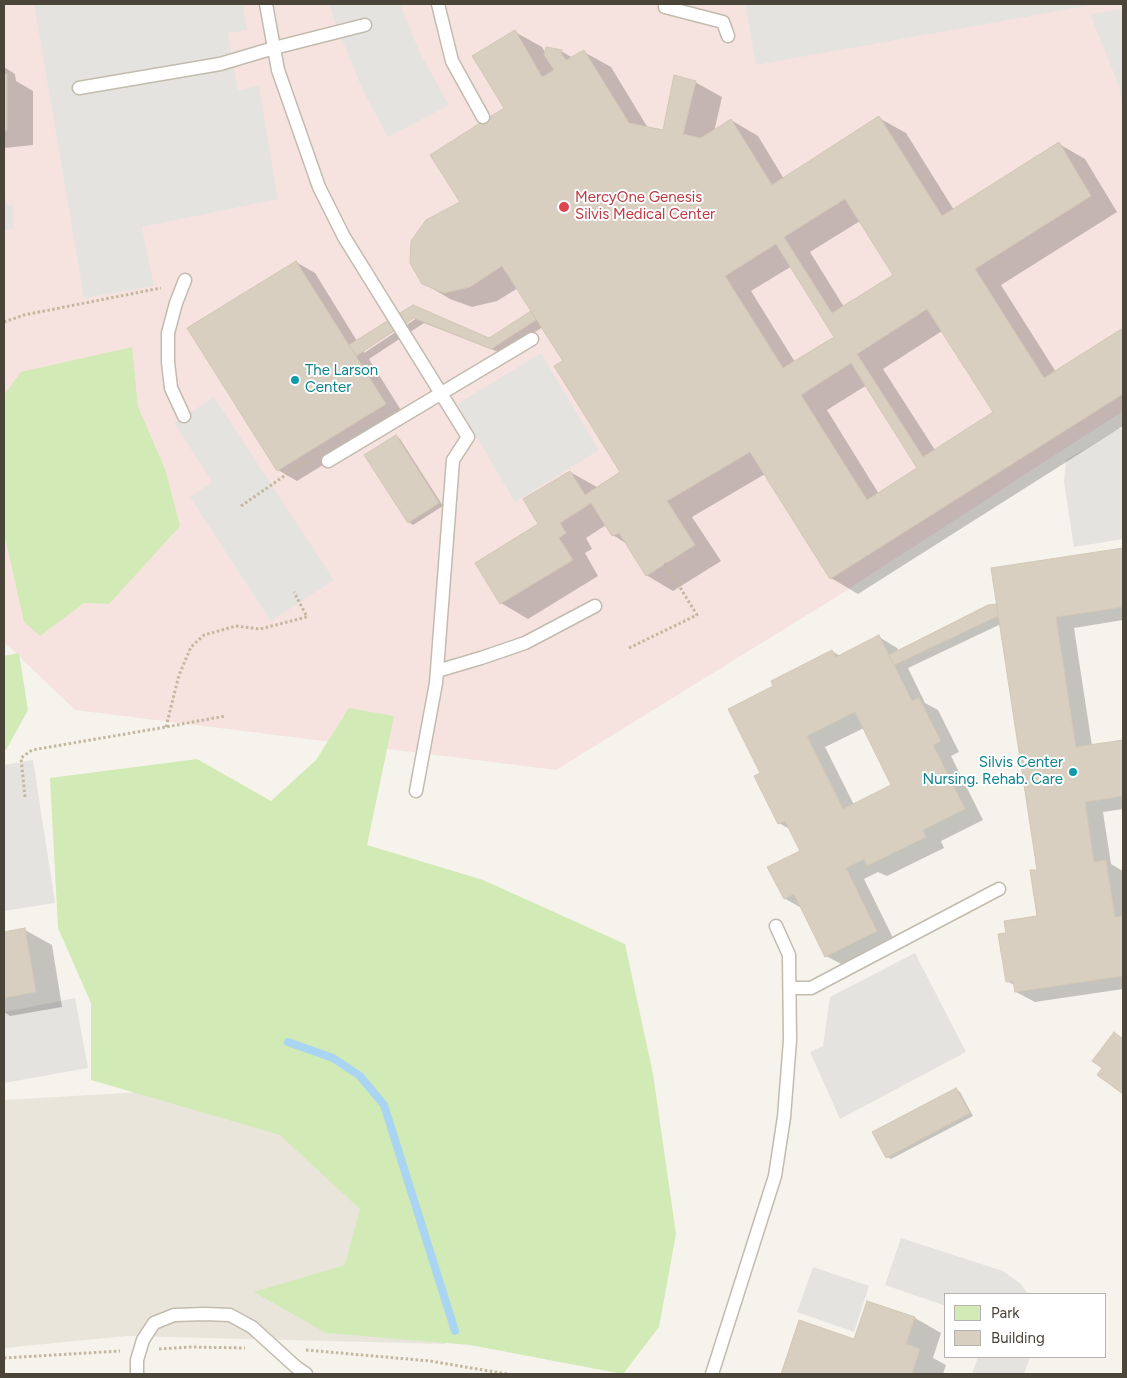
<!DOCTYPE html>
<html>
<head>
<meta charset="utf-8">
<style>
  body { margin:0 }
  #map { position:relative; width:1127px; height:1378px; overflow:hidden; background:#f6f3ec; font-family:Figtree,sans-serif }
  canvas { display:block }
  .frame { position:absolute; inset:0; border:5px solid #4b4439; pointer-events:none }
  .legend { position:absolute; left:944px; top:1293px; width:162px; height:65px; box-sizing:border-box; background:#fff; border:1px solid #b7b4b0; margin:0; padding:6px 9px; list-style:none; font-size:15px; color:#4b4439 }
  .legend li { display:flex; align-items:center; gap:10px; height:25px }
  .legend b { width:25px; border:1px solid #b7b4b0 }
</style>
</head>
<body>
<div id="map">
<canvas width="1127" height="1378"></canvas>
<div class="frame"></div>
<ul class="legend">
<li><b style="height:14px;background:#d2eab5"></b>Park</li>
<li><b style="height:14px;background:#d8cfc1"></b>Building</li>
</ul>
</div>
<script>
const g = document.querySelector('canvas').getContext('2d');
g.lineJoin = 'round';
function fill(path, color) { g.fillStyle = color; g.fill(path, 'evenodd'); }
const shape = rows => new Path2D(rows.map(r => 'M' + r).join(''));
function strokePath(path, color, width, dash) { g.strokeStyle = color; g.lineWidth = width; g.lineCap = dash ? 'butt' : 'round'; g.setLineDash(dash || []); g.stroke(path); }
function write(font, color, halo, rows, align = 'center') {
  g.font = font + ' Figtree,sans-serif'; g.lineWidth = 4; g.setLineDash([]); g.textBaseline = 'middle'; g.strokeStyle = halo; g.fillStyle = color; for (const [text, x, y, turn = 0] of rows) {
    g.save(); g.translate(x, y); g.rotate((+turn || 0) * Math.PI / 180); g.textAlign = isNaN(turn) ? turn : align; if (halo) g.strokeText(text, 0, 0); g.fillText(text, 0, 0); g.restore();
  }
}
fill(shape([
  [160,1091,434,1169,445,1344,127,1336,4,1348,4,1100]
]), '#eae5da');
fill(shape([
  [4,4,1123,4,1123,411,841,594,556,770,75,710,4,642]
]), '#f6e3e0');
fill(shape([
  [132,347,138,407,165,469,180,526,109,604,84,603,40,636,24,622,4,533,4,395,21,372],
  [19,653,28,710,6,750,4,750,4,656],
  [349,708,394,716,367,845,483,880,625,944,653,1074,676,1234,659,1327,623,1374,470,1345,326,1333,254,1292,345,1265,360,1209,280,1135,91,1080,91,1003,58,928,50,778,197,759,271,801,316,760]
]), '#d2eab5');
fill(shape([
  [34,4,243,4,247,30,228,33,238,90,259,86,278,199,142,227,154,286,84,298],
  [329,4,400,4,420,53,449,105,388,137,363,91,335,22],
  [745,4,1098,4,756,65],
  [1123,9,1123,114,1119,86,1090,14],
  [4,188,7,205,13,205,14,229,4,230],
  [541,353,599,450,515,502,457,404],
  [214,397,334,580,271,621,190,497,212,482,174,423],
  [1123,428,1123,539,1074,547,1064,482,1066,460,1117,430],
  [33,760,55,903,4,911,4,765],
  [915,953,966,1052,840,1119,810,1052,823,1046,830,997],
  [75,998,88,1068,4,1083,4,1012],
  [901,1238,1003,1271,1021,1284,1028,1294,946,1294,946,1306,885,1285],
  [813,1267,869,1286,854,1332,797,1312],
  [978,1357,1030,1357,1024,1374,972,1374]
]), '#e5e3e0');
fill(shape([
  [515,32,542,47,546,54,561,51,573,58,584,52,611,67,648,128,664,132,695,82,722,97,714,132,731,120,758,136,784,179,879,118,906,133,954,210,1059,144,1085,159,1117,212,1001,285,1056,372,1123,329,1123,426,858,594,831,578,765,474,692,517,721,561,673,591,646,575,627,544,613,535,606,525,586,538,592,549,585,553,598,576,528,619,501,603,477,564,540,524,570,472,597,487,622,472,565,362,543,327,501,353,424,323,369,359,404,415,297,481,278,470,189,328,296,262,315,273,357,341,413,307,489,339,531,313,535,315,518,288,497,301,472,307,450,299,423,283,506,108],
  [860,221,894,275,844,307,810,252],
  [792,266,836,337,795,362,751,291],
  [419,314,420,316,364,353,364,350],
  [942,331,995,413,935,450,883,369],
  [867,385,919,469,879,494,827,410],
  [4,67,15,74,16,81,33,91,33,145,4,148],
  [396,436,400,439,443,506,413,525,409,522],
  [1123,549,1123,620,1074,628,1092,746,1123,741,1123,809,1103,812,1111,864,1123,871,1123,989,1035,1002,1016,992,1016,986,1007,981,1007,934,1038,917,1038,871,1001,624,908,668,925,703,938,710,959,752,951,756,983,820,941,841,944,848,887,876,878,872,864,879,895,942,845,966,826,956,803,909,784,898,802,851,791,830,779,823,762,774,775,687,832,651,840,656,879,637,897,648,899,651,998,605,992,569],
  [864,728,893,785,854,805,825,747],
  [25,930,52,945,62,1007,10,1016,4,1012,4,933],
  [1114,1034,1123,1039,1123,1092,1099,1074,1104,1068],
  [956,1089,960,1092,973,1116,891,1159,887,1157],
  [868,1302,915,1318,941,1333,933,1358,946,1365,943,1374,782,1374,800,1322,855,1341]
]), '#0003');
strokePath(shape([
  [288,1042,333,1058,360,1076,384,1105,455,1331]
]), '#a9d4f2', 8);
const building = shape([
  [515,30,542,77,554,70,544,55,546,47,562,50,561,53,566,60,584,50,629,123,663,130,674,75,696,81,683,134,701,138,731,119,772,185,879,116,942,216,1059,142,1091,196,975,269,1044,378,1123,328,1123,394,830,579,750,452,667,501,695,545,646,576,619,533,612,536,591,503,560,523,566,533,559,538,573,560,500,604,475,563,538,524,523,499,570,471,585,495,620,472,554,366,563,361,502,266,470,287,444,293,422,284,410,263,411,241,426,220,460,202,430,155,504,108,472,56,515,30],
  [845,199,893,275,832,313,784,237,845,199],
  [776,244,834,337,783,368,725,276,776,244],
  [927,309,993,412,923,457,857,354,927,309],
  [851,363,917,468,867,500,801,395,851,363],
  [7,74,7,130,4,131,4,75,7,74],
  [296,261,386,404,277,471,187,328,296,261],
  [413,305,489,338,531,311,536,320,491,349,414,318,356,356,349,345,413,305],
  [396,435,439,503,408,523,364,455,396,435],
  [1123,548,1123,607,1056,617,1076,747,1123,740,1123,796,1085,802,1094,862,1106,860,1115,917,1123,916,1123,976,1015,992,1013,981,1006,982,998,934,1006,933,1004,921,1037,916,1030,870,1037,870,991,568,1123,548],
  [997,604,998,616,894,665,889,655,988,605,997,604],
  [879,635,912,701,919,698,941,741,933,745,965,809,923,830,926,837,867,866,864,859,846,868,877,931,825,957,794,894,784,899,767,867,800,851,785,821,778,824,754,776,760,773,728,709,773,686,771,681,832,650,836,657,879,635],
  [855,712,891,785,843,809,807,736,855,712],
  [25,928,36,992,4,998,4,932,25,928],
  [1114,1032,1123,1039,1123,1094,1097,1075,1102,1068,1092,1061,1114,1032],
  [956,1088,970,1113,886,1158,872,1132,956,1088],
  [867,1301,915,1317,906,1344,920,1349,912,1374,781,1374,799,1320,854,1339,867,1301]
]);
fill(building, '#d8cfc1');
strokePath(building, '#d3c7b4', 1);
const service = shape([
  [266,4,278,70,319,187,344,237,468,437,453,460,436,683,416,791],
  [438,4,452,61,483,117],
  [665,4,665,7,723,22,728,36],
  [79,88,220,64,274,48,365,25],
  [184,416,171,388,168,362,168,333,176,303,185,280],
  [328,461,532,339],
  [437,671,481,658,525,643,595,606],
  [790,988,811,988,999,889],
  [137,1374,137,1360,143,1340,154,1323,174,1315,205,1314,230,1315,252,1327,296,1367,306,1374],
  [712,1374,775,1176,784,1117,790,1040,789,955,776,926]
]);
strokePath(service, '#c2bbae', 15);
strokePath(shape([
  [4,322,24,315,161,288],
  [241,506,303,463,309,463],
  [629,648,697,615,665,563],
  [166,727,179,675,191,647,204,635,236,626,260,629,307,617,294,592],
  [25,797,21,758,32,750,166,727,225,716],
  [159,1349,191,1347,245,1348],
  [306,1350,430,1361,507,1374],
  [4,1358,120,1351]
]), '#c4b79f', 3, [2.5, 2.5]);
strokePath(service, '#fff', 12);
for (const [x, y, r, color] of [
  [564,207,6,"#e0444e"],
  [295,380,5,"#0f9aa8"],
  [1073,772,5,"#0f9aa8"]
]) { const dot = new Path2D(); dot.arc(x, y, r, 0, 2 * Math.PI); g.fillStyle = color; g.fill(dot); strokePath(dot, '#fff', 2); }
write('15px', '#be3a42', '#fff', [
  ["MercyOne Genesis",575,198],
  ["Silvis Medical Center",575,215]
], 'left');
write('15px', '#0d838f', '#fff', [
  ["The Larson",305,371],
  ["Center",305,388],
  ["Silvis Center",1063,763,"right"],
  ["Nursing. Rehab. Care",1063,780,"right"]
], 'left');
</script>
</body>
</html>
